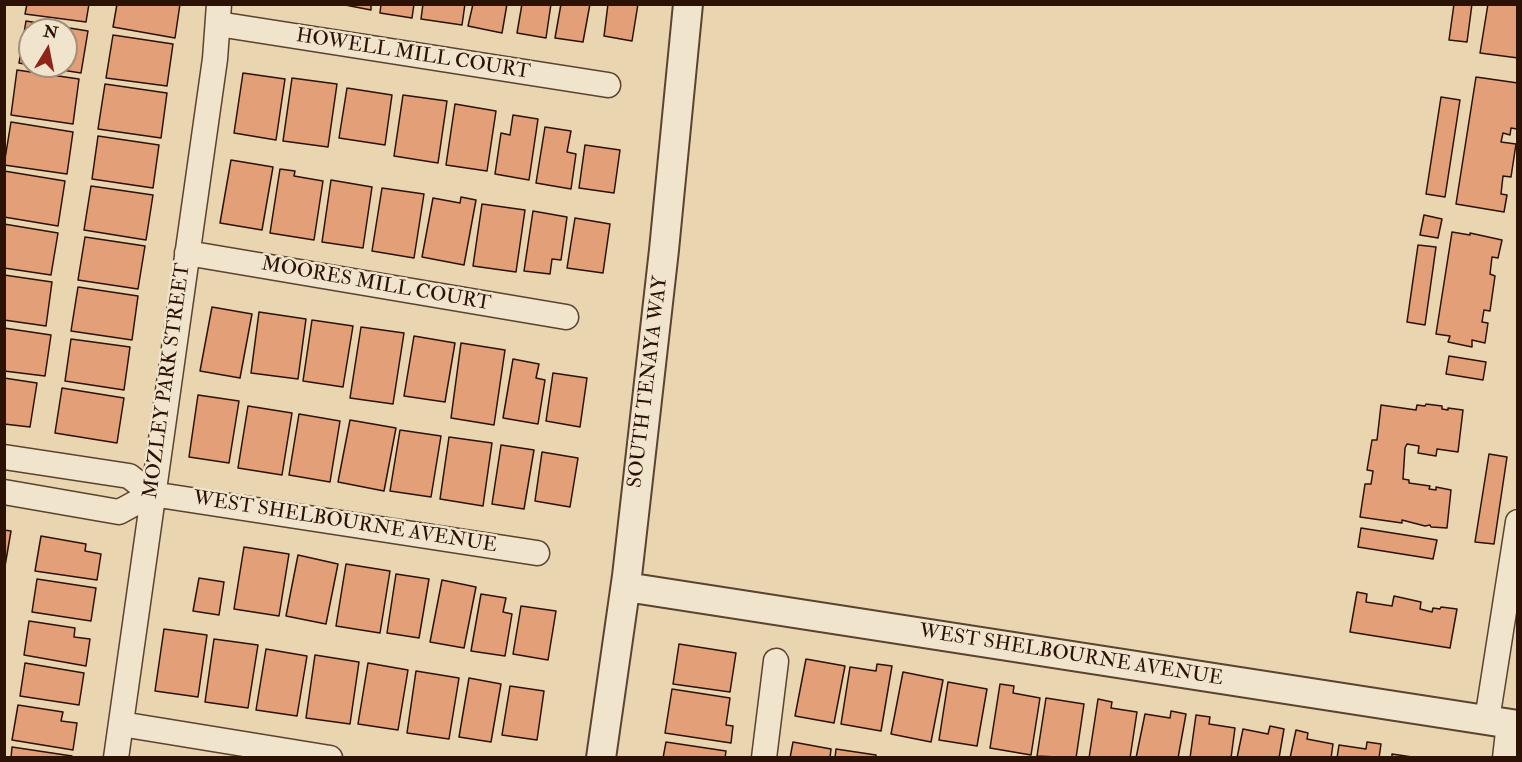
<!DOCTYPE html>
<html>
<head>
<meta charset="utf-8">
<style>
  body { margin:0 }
  #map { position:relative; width:1522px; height:762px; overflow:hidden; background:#e9d6b1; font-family:"IM FELL Double Pica",serif }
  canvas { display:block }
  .frame { position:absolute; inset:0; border:6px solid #2b1204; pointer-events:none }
  .north { position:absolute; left:18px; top:18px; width:60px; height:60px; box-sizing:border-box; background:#f1e4cc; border:2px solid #a2907c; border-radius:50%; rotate:10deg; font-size:16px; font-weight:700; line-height:24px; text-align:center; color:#2b1204 }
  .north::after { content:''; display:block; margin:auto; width:21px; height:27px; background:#8f2418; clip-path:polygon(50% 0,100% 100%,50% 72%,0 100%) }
</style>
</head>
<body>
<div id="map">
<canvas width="1522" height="762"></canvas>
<div class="frame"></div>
<div class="north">N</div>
</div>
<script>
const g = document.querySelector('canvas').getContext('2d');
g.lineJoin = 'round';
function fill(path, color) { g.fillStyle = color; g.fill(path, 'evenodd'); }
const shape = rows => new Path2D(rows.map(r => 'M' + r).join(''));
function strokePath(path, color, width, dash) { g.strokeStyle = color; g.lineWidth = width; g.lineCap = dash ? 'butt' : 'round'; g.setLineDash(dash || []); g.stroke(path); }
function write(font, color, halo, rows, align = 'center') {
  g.font = font + ' "IM FELL Double Pica",serif'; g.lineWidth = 5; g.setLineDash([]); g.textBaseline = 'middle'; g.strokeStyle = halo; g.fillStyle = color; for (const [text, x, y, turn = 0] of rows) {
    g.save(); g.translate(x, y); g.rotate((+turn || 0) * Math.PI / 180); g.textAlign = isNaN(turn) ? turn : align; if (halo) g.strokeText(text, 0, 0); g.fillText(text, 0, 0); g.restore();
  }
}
const building = shape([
  [27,4,89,4,86,22,25,14,27,4],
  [117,4,180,4,175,38,113,27,117,4],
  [340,4,371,4,371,10,340,4],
  [381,4,414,4,412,18,380,13,381,4],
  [423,4,465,4,462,25,421,19,423,4],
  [473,4,507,4,502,33,468,26,473,4],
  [522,4,551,4,546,38,517,33,522,4],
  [561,4,590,4,583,42,555,38,561,4],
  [608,4,638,4,632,41,604,36,608,4],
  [1454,4,1472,4,1467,42,1449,40,1454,4],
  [1488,4,1518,4,1518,58,1480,53,1488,4],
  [26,21,88,31,81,73,36,66,66,66,66,30,30,30,30,65,19,63,26,21],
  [113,35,173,44,167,86,106,78,113,35],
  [17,70,79,79,73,124,11,115,17,70],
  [243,73,285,79,276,140,234,133,243,73],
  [1476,77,1518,83,1517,129,1511,128,1510,135,1503,133,1501,142,1516,144,1511,177,1503,176,1501,194,1507,195,1504,212,1456,204,1476,77],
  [292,78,337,84,328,147,283,141,292,78],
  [105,84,167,93,161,138,98,129,105,84],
  [347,88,392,95,385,145,339,138,347,88],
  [403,95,447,101,438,163,394,156,403,95],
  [1441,97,1460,100,1445,197,1426,194,1441,97],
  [455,104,496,111,487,171,446,165,455,104],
  [513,115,538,119,529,180,495,174,501,133,510,135,513,115],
  [11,122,73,132,67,174,4,165,11,122],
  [545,127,571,131,567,152,576,154,571,189,536,183,545,127],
  [98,136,159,145,153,188,92,179,98,136],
  [585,145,620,150,614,193,579,188,585,145],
  [231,160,273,167,262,230,220,223,231,160],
  [280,169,295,171,294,176,323,181,314,240,270,233,280,169],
  [4,171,65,181,58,226,4,217,4,171],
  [331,180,372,187,363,248,322,242,331,180],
  [91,186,153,195,146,240,84,230,91,186],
  [382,188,424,194,414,258,372,251,382,188],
  [461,197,476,200,464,265,422,257,433,198,460,203,461,197],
  [482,204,525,210,516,272,473,266,482,204],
  [533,211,567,217,561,260,552,259,550,274,524,271,533,211],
  [1424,215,1442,219,1438,238,1420,235,1424,215],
  [575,218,610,224,603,273,567,268,575,218],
  [4,224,58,233,51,275,4,268,4,224],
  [1452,232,1470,235,1470,233,1502,240,1498,258,1492,257,1490,274,1495,276,1490,311,1484,310,1482,322,1488,323,1485,343,1472,340,1472,347,1448,342,1450,336,1436,334,1452,232],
  [85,237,145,246,138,289,78,280,85,237],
  [1418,245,1436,247,1425,325,1407,322,1418,245],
  [4,275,52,282,46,326,4,320,4,275],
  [78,287,138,296,132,340,71,331,78,287],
  [212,307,252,314,240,378,200,371,212,307],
  [259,312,306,319,298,379,251,373,259,312],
  [312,320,353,326,343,387,303,381,312,320],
  [361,327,404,333,393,404,350,398,361,327],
  [4,328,51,335,45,376,4,371,4,328],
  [414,336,455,343,445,402,404,396,414,336],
  [71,339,130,347,124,390,65,381,71,339],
  [461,343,505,350,494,425,451,418,461,343],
  [1449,356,1486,362,1483,380,1446,374,1449,356],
  [513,359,539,364,536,378,545,380,538,424,503,418,513,359],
  [553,373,587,378,580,427,546,421,553,373],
  [4,378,37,383,30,427,4,424,4,378],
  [62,388,124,398,117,443,55,433,62,388],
  [198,395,239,401,229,463,189,457,198,395],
  [1426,404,1442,406,1442,409,1448,410,1448,408,1463,410,1458,452,1437,449,1436,456,1418,453,1419,446,1407,444,1405,448,1403,479,1409,480,1409,483,1430,486,1429,489,1436,490,1436,487,1451,490,1447,528,1431,527,1430,525,1425,526,1402,520,1402,523,1360,517,1365,484,1371,484,1373,471,1367,470,1372,440,1377,440,1381,405,1416,410,1417,405,1425,406,1426,404],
  [248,406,292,413,282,475,238,468,248,406],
  [299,414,340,421,330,482,289,475,299,414],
  [350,420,396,428,384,491,338,482,350,420],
  [400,430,441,436,431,497,390,491,400,430],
  [449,437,492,443,483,506,440,499,449,437],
  [501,445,534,450,524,509,492,504,501,445],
  [542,452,578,458,570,507,535,501,542,452],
  [1489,454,1507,457,1494,544,1475,542,1489,454],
  [1361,528,1437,540,1433,559,1358,547,1361,528],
  [4,530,11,531,5,566,4,566,4,530],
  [41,536,86,544,85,551,101,554,97,580,35,571,41,536],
  [244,547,289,554,279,616,234,609,244,547],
  [298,555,338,564,326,624,286,616,298,555],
  [346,564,390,571,380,633,336,626,346,564],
  [396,574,429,579,419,638,387,633,396,574],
  [199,578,224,582,219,615,193,611,199,578],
  [37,579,96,588,91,621,32,612,37,579],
  [442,580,476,587,464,648,430,642,442,580],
  [1357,592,1367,594,1366,602,1392,606,1394,596,1421,602,1420,609,1432,612,1433,608,1440,609,1441,607,1457,609,1450,648,1350,632,1357,592],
  [481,594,506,598,503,612,512,614,505,656,471,651,481,594],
  [521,606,556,611,548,660,513,654,521,606],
  [29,621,75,628,74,637,90,639,86,666,24,655,29,621],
  [164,629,207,635,198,697,155,691,164,629],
  [214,639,258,645,248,708,205,702,214,639],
  [679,644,736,653,730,692,673,684,679,644],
  [266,649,307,656,297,716,256,710,266,649],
  [315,655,359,662,350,724,306,718,315,655],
  [806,659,845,666,834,723,795,716,806,659],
  [25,663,84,673,79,705,20,696,25,663],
  [368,663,408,670,398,730,358,724,368,663],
  [877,664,892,666,881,731,841,724,850,667,876,671,877,664],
  [416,671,459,678,449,739,407,733,416,671],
  [903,672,943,680,931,742,891,734,903,672],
  [469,678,501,684,491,742,459,737,469,678],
  [948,682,987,689,977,746,939,740,948,682],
  [1000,684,1014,686,1013,693,1040,698,1031,755,990,748,1000,684],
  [510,686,544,691,537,740,502,735,510,686],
  [672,689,730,698,726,725,733,726,731,743,665,733,672,689],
  [1046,698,1084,704,1076,758,1037,756,1046,698],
  [1098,699,1112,702,1111,708,1137,712,1130,758,1089,758,1098,699],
  [18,705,63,712,61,721,77,723,73,750,12,740,18,705],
  [1171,711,1186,714,1178,758,1136,758,1145,714,1170,718,1171,711],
  [1196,715,1210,717,1209,724,1235,728,1231,758,1190,758,1196,715],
  [1270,726,1284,729,1279,758,1237,758,1243,729,1268,734,1270,726],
  [1296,730,1308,733,1307,739,1333,744,1331,758,1290,758,1296,730],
  [666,742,726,751,725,758,663,758,666,742],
  [793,742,831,749,830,758,790,758,793,742],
  [1367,742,1381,744,1379,758,1337,758,1339,745,1366,749,1367,742],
  [12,747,72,756,72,758,11,758,12,747],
  [836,749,876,755,876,758,835,758,836,749],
  [1392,754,1419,758,1392,758,1392,754]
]);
fill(building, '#e29f78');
strokePath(building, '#2b1204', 1.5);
const minor = shape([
  [218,24,608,85],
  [187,253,566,317],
  [4,457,129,476,152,494,537,553],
  [4,492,119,512,152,494],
  [1487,720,1518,522],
  [121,724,330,758],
  [116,758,215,59,219,4],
  [764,758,776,661],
  [1505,758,1509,723]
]);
const tertiary = shape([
  [626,587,1518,725],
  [601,758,627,576,664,250,688,4]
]);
strokePath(minor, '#5a432f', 27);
strokePath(tertiary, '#5a432f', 32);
strokePath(minor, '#f1e4cc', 24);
strokePath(tertiary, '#f1e4cc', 28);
write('20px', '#2b1204', '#f1e4cc', [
  ["HOWELL MILL COURT",413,55,9],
  ["MOORES MILL COURT",376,285,10],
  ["MOZLEY PARK STREET",168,381,-82],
  ["SOUTH TENAYA WAY",649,382,-83],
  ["WEST SHELBOURNE AVENUE",345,523,9],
  ["WEST SHELBOURNE AVENUE",1071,656,9]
]);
</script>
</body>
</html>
